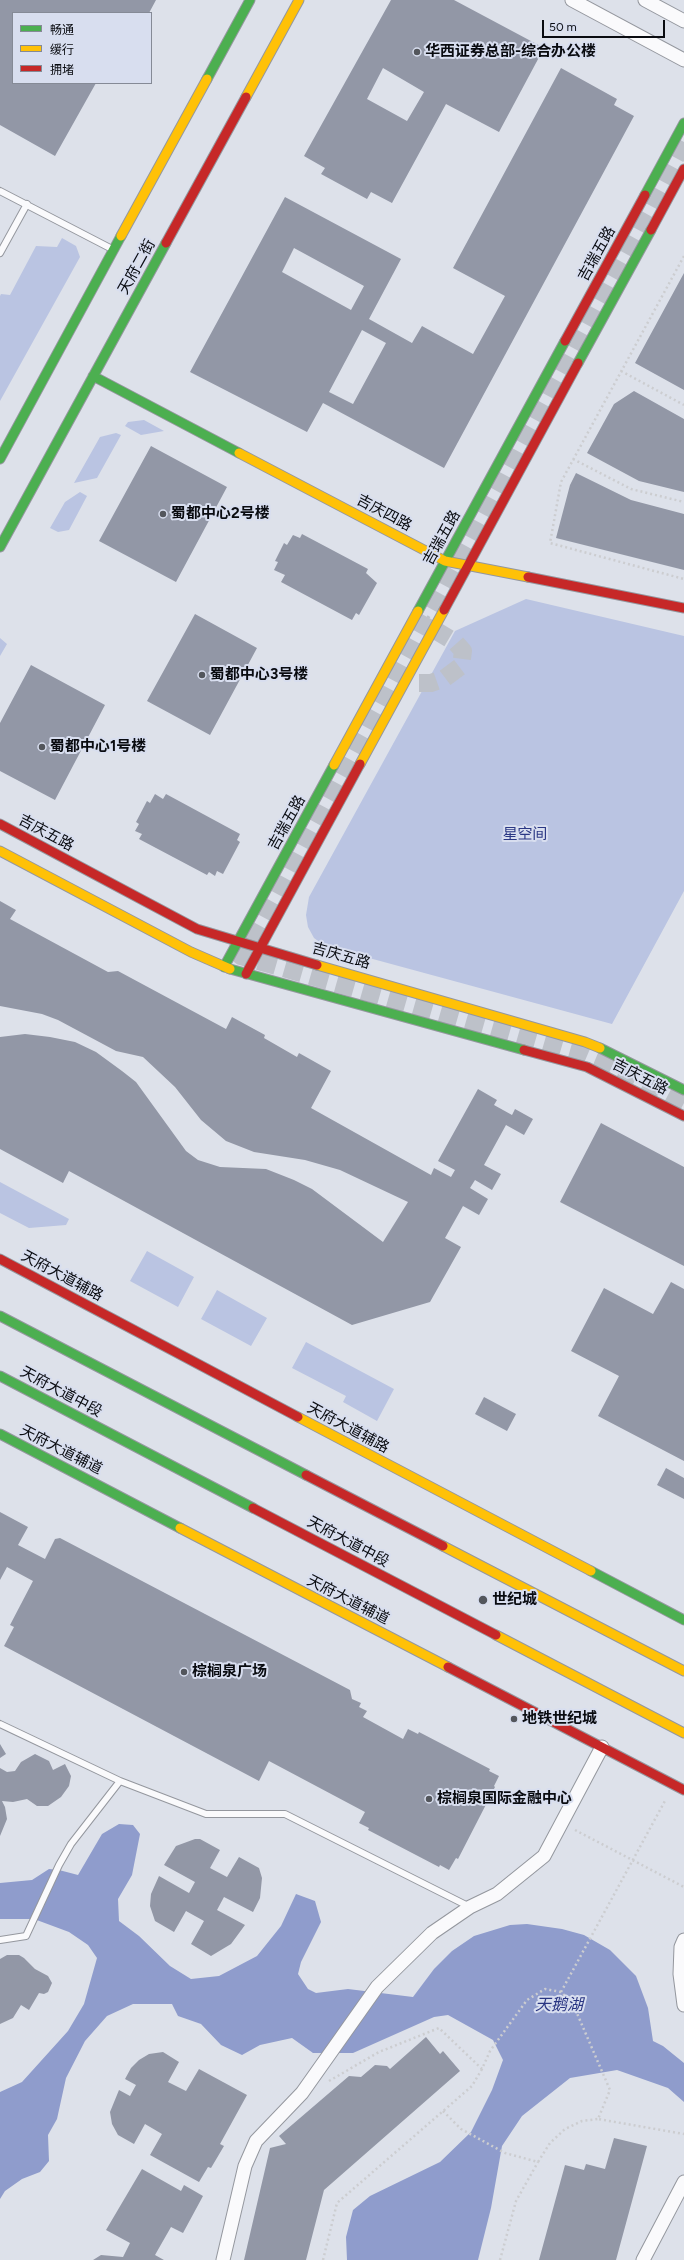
<!DOCTYPE html>
<html>
<head>
<meta charset="utf-8">
<style>
  body { margin:0 }
  #map { position:relative; width:684px; height:2260px; overflow:hidden; background:#dde1ea; font-family:Figtree,"Noto Sans SC",sans-serif }
  canvas { display:block }
  .legend { position:absolute; left:12px; top:12px; width:140px; height:72px; box-sizing:border-box; background:#d8deef; border:1px solid #858a96; margin:0; padding:5px 7px; list-style:none; font-size:12px; color:#090b10 }
  .legend li { display:flex; align-items:center; gap:8px; height:20px }
  .legend b { width:20px; border:1px solid #858a96 }
  .scale { position:absolute; left:542px; top:20px; width:123px; height:18px; box-sizing:border-box; border:2px solid #090b10; border-top:0; padding-left:5px; font-size:12px; line-height:14px; white-space:nowrap; color:#090b10; -webkit-text-stroke:3px #d8deef; paint-order:stroke }
</style>
</head>
<body>
<div id="map">
<canvas width="684" height="2260"></canvas>
<ul class="legend">
<li><b style="height:5px;background:#4caf50"></b>畅通</li>
<li><b style="height:5px;background:#ffc107"></b>缓行</li>
<li><b style="height:5px;background:#c62828"></b>拥堵</li>
</ul>
<div class="scale">50 m</div>
</div>
<script>
const g = document.querySelector('canvas').getContext('2d');
g.lineJoin = 'round';
function fill(path, color) { g.fillStyle = color; g.fill(path, 'evenodd'); }
const shape = rows => new Path2D(rows.map(r => 'M' + r).join(''));
function strokePath(path, color, width, dash) { g.strokeStyle = color; g.lineWidth = width; g.lineCap = dash ? 'butt' : 'round'; g.setLineDash(dash || []); g.stroke(path); }
function write(font, color, halo, rows, align = 'center') {
  g.font = font + ' Figtree,"Noto Sans SC",sans-serif'; g.lineWidth = 4; g.setLineDash([]); g.textBaseline = 'middle'; g.strokeStyle = halo; g.fillStyle = color; for (const [text, x, y, turn = 0] of rows) {
    g.save(); g.translate(x, y); g.rotate((+turn || 0) * Math.PI / 180); g.textAlign = isNaN(turn) ? turn : align; if (halo) g.strokeText(text, 0, 0); g.fillText(text, 0, 0); g.restore();
  }
}
fill(shape([
  [62,238,76,246,80,257,0,401,0,296,1,294,10,295,36,246,57,247],
  [144,420,164,431,141,435,125,426,128,422],
  [116,433,121,435,97,478,74,483,100,437],
  [80,492,87,496,69,530,58,532,50,528,65,502],
  [526,599,684,636,684,891,612,1024,325,946,314,938,308,927,306,915,309,897,455,631],
  [0,638,7,644,0,656],
  [0,1182,69,1219,66,1225,29,1228,0,1213],
  [147,1251,194,1277,178,1307,130,1281],
  [217,1290,267,1318,251,1346,201,1319],
  [306,1342,394,1389,377,1421,343,1402,346,1396,292,1368]
]), '#bac4e2');
fill(shape([
  [119,1824,133,1825,140,1834,132,1875,118,1899,119,1921,139,1936,170,1966,191,1979,219,1976,257,1956,281,1926,296,1894,315,1901,321,1922,301,1962,298,1974,308,1989,316,1993,348,1989,413,1997,434,1969,452,1951,474,1936,510,1925,527,1924,562,1929,584,1935,610,1950,636,1976,648,2008,653,2041,663,2046,684,2063,684,2102,668,2088,617,2070,570,2078,522,2116,502,2146,491,2208,478,2260,347,2260,346,2237,353,2210,370,2196,440,2162,471,2132,492,2090,503,2060,493,2040,448,2015,434,2017,353,2053,313,2053,292,2038,260,2045,242,2055,221,2045,201,2024,178,2016,172,2004,133,2004,107,2016,85,2041,66,2078,57,2119,48,2135,49,2161,40,2172,22,2179,5,2191,0,2199,0,2092,22,2082,68,2031,84,2004,97,1958,88,1945,69,1932,34,1919,0,1919,0,1883,32,1880,49,1869,59,1870,78,1875,102,1834]
]), '#8f9ccc');
fill(shape([
  [0,0,156,0,149,13,13,13,13,83,96,83,55,156,0,125],
  [391,0,454,0,544,48,499,132,446,104,392,203,371,192,367,199,321,174,325,168,304,156],
  [383,68,424,92,407,121,367,99],
  [561,68,617,99,614,105,634,116,444,468,323,403,307,432,190,372,285,197,401,259,369,319,412,343,422,326,473,354,505,296,453,268],
  [294,248,364,286,351,310,282,272],
  [362,330,386,343,353,404,329,392],
  [684,273,684,390,635,363],
  [634,391,684,419,684,492,639,481,587,453,614,404],
  [151,446,227,487,176,582,99,541],
  [576,473,631,500,684,514,684,570,556,538,570,485],
  [302,534,368,569,366,573,377,583,359,615,356,613,352,620,281,582,285,575,274,570,278,562,275,561,284,543,287,545,293,535,300,538],
  [195,614,257,648,210,735,147,701],
  [31,665,105,705,55,800,0,771,0,723],
  [155,794,163,799,166,794,240,834,237,840,240,842,223,874,217,871,215,876,209,872,207,875,139,839,142,834,135,831,139,824,136,822,147,801,150,803],
  [0,901,16,910,10,919,108,972,118,971,226,1029,232,1017,265,1035,264,1038,297,1057,299,1053,331,1071,311,1108,431,1175,434,1168,451,1177,455,1170,438,1161,478,1089,497,1100,494,1105,512,1115,515,1109,533,1119,524,1135,506,1125,484,1165,501,1174,492,1190,475,1180,470,1188,488,1199,479,1215,463,1206,445,1238,461,1247,430,1302,352,1325,69,1171,63,1183,0,1149,0,1037,25,1034,50,1037,75,1042,96,1052,122,1071,136,1082,186,1151,198,1160,220,1167,266,1169,294,1180,312,1189,383,1242,408,1202,340,1170,305,1160,254,1152,226,1141,201,1120,175,1087,143,1057,116,1051,58,1020,42,1014,0,1006],
  [601,1123,684,1167,684,1266,560,1202],
  [671,1282,684,1289,684,1461,598,1416,619,1376,571,1351,604,1288,653,1314],
  [484,1397,516,1414,507,1431,475,1414],
  [666,1468,684,1478,684,1499,657,1485],
  [0,1512,28,1527,18,1545,45,1559,55,1539,60,1538,350,1690,352,1699,361,1703,359,1707,367,1711,363,1717,403,1739,408,1729,418,1734,419,1732,490,1769,489,1771,499,1776,494,1786,495,1787,458,1859,456,1858,449,1870,440,1865,439,1867,368,1830,369,1828,359,1823,365,1812,269,1761,259,1781,4,1646,14,1627,10,1625,33,1581,7,1567,0,1580],
  [0,1744,6,1754,0,1758],
  [35,1754,49,1761,53,1770,65,1764,71,1776,69,1786,61,1797,48,1806,37,1806,27,1799,13,1802,2,1801,5,1807,7,1819,0,1836,0,1768,7,1772,15,1771,21,1762],
  [195,1839,200,1839,220,1850,210,1868,227,1877,239,1857,259,1868,262,1878,260,1898,253,1912,224,1897,217,1910,245,1925,231,1944,211,1956,191,1944,204,1921,186,1911,174,1932,155,1921,150,1906,151,1894,159,1876,189,1893,195,1882,164,1865,176,1846],
  [7,1955,19,1955,24,1958,35,1969,48,1976,52,1983,48,1992,44,1994,39,1993,29,2010,21,2005,13,2018,0,2024,0,1959],
  [426,2037,440,2054,443,2051,460,2071,324,2190,306,2260,244,2260,270,2148,286,2144,279,2136,349,2076,361,2077,375,2065,387,2066,390,2069],
  [163,2052,179,2062,168,2082,186,2091,199,2069,247,2095,220,2144,224,2146,211,2168,208,2167,199,2182,150,2155,162,2134,145,2124,134,2144,118,2135,112,2124,110,2112,119,2090,130,2096,136,2085,125,2079,131,2068,139,2060,149,2054],
  [614,2138,647,2146,616,2260,539,2260,565,2165,584,2170,586,2164,605,2169],
  [142,2169,181,2191,184,2185,203,2196,183,2233,171,2227,155,2255,164,2260,93,2260,101,2255,123,2257,130,2243,106,2230]
]), '#9297a6');
strokePath(shape([
  [684,142,241,956,584,1054,617,1068,684,1103],
  [419,683,431,683,445,678,461,666,463,651,455,642,423,623]
]), '#bdc1c9', 18, [18, 9]);
const lane = shape([
  [0,191,112,249],
  [0,253,27,204],
  [0,1724,120,1781],
  [0,1940,26,1936,59,1865,71,1844,120,1781,206,1814,285,1814,470,1907]
]);
const street = shape([
  [572,0,684,60],
  [645,0,684,21],
  [684,1940,681,1947,680,1974,684,2005],
  [223,2260,245,2166,256,2141,302,2093,377,1987,432,1933,470,1907,497,1894,544,1856,602,1747],
  [643,2260,684,2182]
]);
const fast = shape([
  [207,79,250,0],
  [645,195,684,123],
  [578,363,651,230],
  [93,376,239,453],
  [0,459,121,236],
  [0,547,166,243],
  [418,611,565,341],
  [224,967,334,765],
  [230,969,524,1050],
  [600,1048,684,1090],
  [0,1316,306,1475],
  [0,1376,253,1508],
  [0,1434,180,1528],
  [591,1571,684,1620]
]);
const slow = shape([
  [246,97,299,0],
  [121,236,207,79],
  [239,453,445,561,528,577],
  [360,764,444,610],
  [334,765,418,611],
  [0,851,191,952,230,969],
  [317,965,585,1042,600,1048],
  [298,1417,591,1571],
  [180,1528,448,1667],
  [443,1546,684,1671],
  [496,1635,684,1733]
]);
const jam = shape([
  [651,230,684,169],
  [166,243,246,97],
  [565,341,645,195],
  [528,577,684,608],
  [444,610,578,363],
  [0,824,197,929,317,965],
  [246,974,360,764],
  [524,1050,587,1067,684,1116],
  [0,1259,298,1417],
  [306,1475,443,1546],
  [253,1508,496,1635],
  [448,1667,684,1790]
]);
strokePath(lane, '#94979e', 8);
strokePath(street, '#94979e', 15);
strokePath(fast, '#94979e', 11);
strokePath(slow, '#94979e', 11);
strokePath(jam, '#94979e', 11);
strokePath(shape([
  [684,256,561,482,550,543,684,579],
  [621,371,684,405],
  [573,459,631,489,684,502],
  [575,1830,684,1887],
  [561,1992,666,1799],
  [329,2081,379,2052,439,2028,482,2069,490,2051,527,2000,545,1989,561,1992,573,2004,610,2090,598,2119,684,2134],
  [443,2111,461,2129,505,2153,538,2162,550,2143,565,2129,582,2121,598,2119],
  [323,2260,337,2203,472,2086,482,2069],
  [500,2260,516,2201,538,2162]
]), '#cccdd0', 2.5, [2, 3]);
strokePath(lane, '#fafafc', 6);
strokePath(street, '#fafafc', 13);
strokePath(fast, '#4caf50', 9);
strokePath(slow, '#ffc107', 9);
strokePath(jam, '#c62828', 9);
for (const [x, y, r, color] of [
  [417,52,4,"#53565c"],
  [163,514,4,"#53565c"],
  [202,675,4,"#53565c"],
  [42,747,4,"#53565c"],
  [483,1600,5,"#53565c"],
  [184,1672,4,"#53565c"],
  [514,1719,4,"#53565c"],
  [429,1799,4,"#53565c"]
]) { const dot = new Path2D(); dot.arc(x, y, r, 0, 2 * Math.PI); g.fillStyle = color; g.fill(dot); strokePath(dot, '#d8deef', 1.5); }
write('bold 15px', '#090b10', '#d8deef', [
  ["华西证券总部-综合办公楼",425,52],
  ["蜀都中心2号楼",171,514],
  ["蜀都中心3号楼",210,675],
  ["蜀都中心1号楼",50,747],
  ["世纪城",492,1600],
  ["棕榈泉广场",192,1672],
  ["地铁世纪城",522,1719],
  ["棕榈泉国际金融中心",437,1799]
], 'left');
write('15px', '#090b10', '#d8deef', [
  ["吉瑞五路",597,254,-61],
  ["天府二街",137,267,-61],
  ["吉庆四路",384,513,28],
  ["吉瑞五路",442,538,-61],
  ["吉瑞五路",287,823,-61],
  ["吉庆五路",46,833,28],
  ["吉庆五路",341,956,16],
  ["吉庆五路",640,1077,27],
  ["天府大道辅路",62,1276,28],
  ["天府大道中段",61,1392,28],
  ["天府大道辅路",348,1428,28],
  ["天府大道辅道",61,1450,27],
  ["天府大道中段",348,1542,28],
  ["天府大道辅道",348,1600,27]
]);
write('15px', '#2a3784', '#d8deef', [
  ["星空间",525,835]
]);
write('italic 16px', '#293582', '#d8deef', [
  ["天鹅湖",559,2005]
]);
</script>
</body>
</html>
